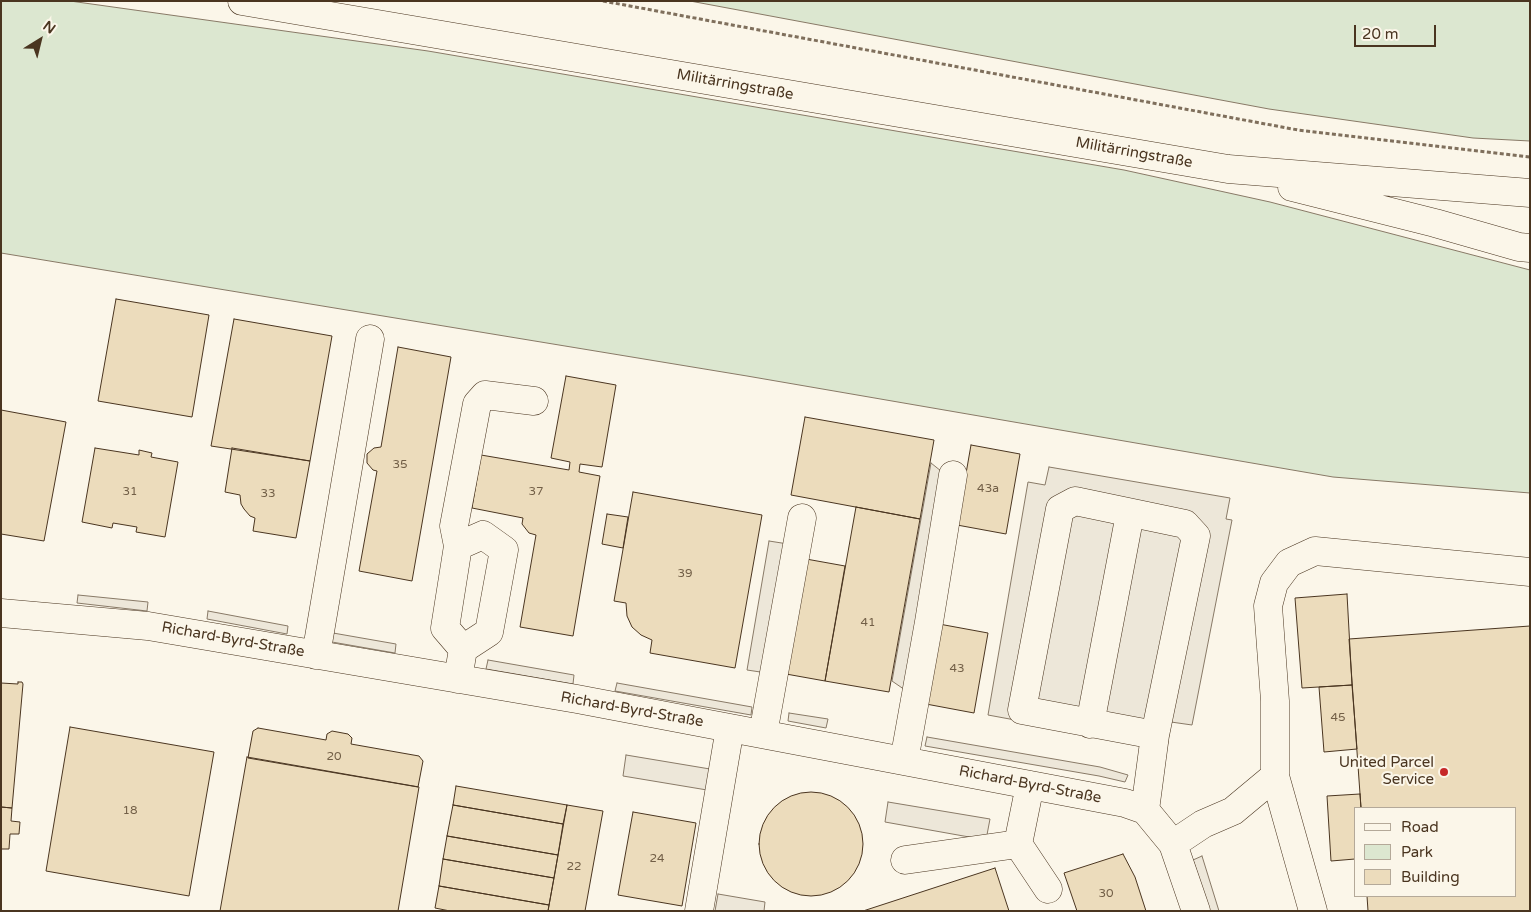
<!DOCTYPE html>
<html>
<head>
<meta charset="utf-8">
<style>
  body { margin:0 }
  #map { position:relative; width:1531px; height:912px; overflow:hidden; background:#fbf6e9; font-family:"Varela Round",sans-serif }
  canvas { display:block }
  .frame { position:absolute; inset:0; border:2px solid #4a3520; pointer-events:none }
  .legend { position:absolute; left:1354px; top:807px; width:162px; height:90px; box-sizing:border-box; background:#fbf6e9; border:1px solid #b4a999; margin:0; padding:6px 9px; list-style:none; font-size:15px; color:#4a3520 }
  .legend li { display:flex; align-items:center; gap:10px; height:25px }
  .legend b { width:25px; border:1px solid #b4a999 }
  .north { position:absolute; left:15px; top:15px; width:50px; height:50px; -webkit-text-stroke:4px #fbf6e9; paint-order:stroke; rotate:36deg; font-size:14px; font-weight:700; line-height:20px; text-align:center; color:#4a3520 }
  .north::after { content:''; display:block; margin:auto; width:18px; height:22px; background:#4a3520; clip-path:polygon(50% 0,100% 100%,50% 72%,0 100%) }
  .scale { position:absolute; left:1354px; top:25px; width:82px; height:22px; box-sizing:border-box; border:2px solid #4a3520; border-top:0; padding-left:6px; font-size:15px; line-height:18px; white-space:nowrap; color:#4a3520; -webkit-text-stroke:4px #fbf6e9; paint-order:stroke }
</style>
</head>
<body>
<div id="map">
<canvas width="1531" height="912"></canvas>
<div class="frame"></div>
<ul class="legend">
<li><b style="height:6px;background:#fbf6e9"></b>Road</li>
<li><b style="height:14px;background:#dce7d0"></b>Park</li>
<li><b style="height:14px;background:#ecdcbc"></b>Building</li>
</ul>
<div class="north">N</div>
<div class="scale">20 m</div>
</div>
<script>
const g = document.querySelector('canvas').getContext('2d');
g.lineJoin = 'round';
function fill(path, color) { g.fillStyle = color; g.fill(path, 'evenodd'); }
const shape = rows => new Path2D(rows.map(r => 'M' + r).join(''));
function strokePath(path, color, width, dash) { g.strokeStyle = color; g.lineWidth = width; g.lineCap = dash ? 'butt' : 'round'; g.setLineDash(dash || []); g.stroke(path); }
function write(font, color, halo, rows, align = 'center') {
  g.font = font + ' "Varela Round",sans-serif'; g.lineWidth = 4; g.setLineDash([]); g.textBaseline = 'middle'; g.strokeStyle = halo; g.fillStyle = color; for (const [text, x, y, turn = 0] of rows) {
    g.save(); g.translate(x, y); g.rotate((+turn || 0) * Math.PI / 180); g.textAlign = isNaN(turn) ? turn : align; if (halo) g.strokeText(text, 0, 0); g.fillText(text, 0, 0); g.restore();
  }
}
const green = shape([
  [1,1,70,1,428,51,1124,170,1270,202,1530,270,1530,493,1333,477,747,376,1,253,1,1],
  [690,1,1530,1,1530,141,1473,138,1269,109,690,1]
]);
fill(green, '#dce7d0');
strokePath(green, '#887966', 1);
const parking = shape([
  [931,463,946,475,908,692,892,681,931,463],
  [1049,467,1230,498,1226,519,1232,520,1192,725,1171,722,1167,748,988,715,1028,482,1045,485,1049,467],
  [769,541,788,544,767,673,747,670,769,541],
  [78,595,148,602,147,611,77,603,78,595],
  [208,611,288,626,287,634,207,619,208,611],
  [333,633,396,644,395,653,332,642,333,633],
  [488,660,574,675,573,684,486,669,488,660],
  [617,683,752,707,751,715,615,691,617,683],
  [789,713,828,719,826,728,788,721,789,713],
  [927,737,1100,767,1128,775,1125,782,1099,776,925,746,927,737],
  [626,755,710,769,707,790,623,776,626,755],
  [888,802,990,819,986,840,885,822,888,802],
  [1202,856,1219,911,1210,911,1193,860,1202,856],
  [718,894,765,902,764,911,715,911,718,894]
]);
fill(parking, '#ede7d9');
strokePath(parking, '#887966', 1);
const building = shape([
  [116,299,209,315,192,417,98,401,116,299],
  [234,319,332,336,310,461,211,446,234,319],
  [398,347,451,357,412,581,359,571,377,471,373,470,367,463,367,454,374,448,381,447,398,347],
  [566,376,616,385,602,467,580,464,579,472,600,476,573,636,520,627,536,535,529,533,522,524,523,518,472,508,481,455,569,470,570,462,551,458,566,376],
  [1,410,66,422,44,541,1,534,1,410],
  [805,417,934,440,920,519,791,495,805,417],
  [971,445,1020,454,1006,534,957,525,971,445],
  [95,448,139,455,139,450,152,453,151,457,178,462,165,537,136,532,137,527,113,523,112,528,82,522,95,448],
  [232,448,310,461,296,538,253,531,255,518,250,516,244,509,241,504,240,495,225,492,232,448],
  [633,492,762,515,735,668,650,653,652,640,641,635,632,627,627,616,626,603,614,601,633,492],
  [856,507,920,519,889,692,825,681,856,507],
  [607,514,628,517,623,548,602,544,607,514],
  [806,559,845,566,825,681,786,674,806,559],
  [1347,594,1352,685,1302,688,1295,598,1347,594],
  [939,624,988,633,974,713,926,704,939,624],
  [1530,626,1530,911,1368,911,1367,896,1515,896,1515,808,1361,808,1349,639,1530,626],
  [18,682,22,682,23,684,12,808,1,807,1,683,18,684,18,682],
  [1352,685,1357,749,1324,752,1319,687,1352,685],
  [70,727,214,752,189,896,46,871,70,727],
  [258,728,326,740,327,734,332,731,348,734,352,738,351,744,419,756,423,761,418,787,248,758,253,731,258,728],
  [247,757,419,787,398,911,220,911,247,757],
  [456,786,567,805,563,824,453,805,456,786],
  '759 844a52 52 0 1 1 104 0a52 52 0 1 1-104 0Z',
  [1360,794,1361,808,1355,808,1355,859,1331,861,1327,796,1360,794],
  [453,805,563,824,558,855,447,836,453,805],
  [567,805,603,811,585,911,548,911,567,805],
  [1,807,12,808,11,821,20,822,19,834,10,834,9,849,1,849,1,807],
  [633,812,696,823,682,906,618,895,633,812],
  [447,836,558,855,554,878,443,859,447,836],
  [1123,854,1135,877,1146,911,1077,911,1064,873,1123,854],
  [443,859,554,878,549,905,439,886,443,859],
  [995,868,1009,911,863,911,995,868],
  [439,886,549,905,548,911,450,911,435,908,439,886]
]);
fill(building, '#ecdcbc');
strokePath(building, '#4a3520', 1);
const minor = shape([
  [458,546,454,526,477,404,485,395,534,401],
  [1,613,148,626,577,699,1125,803,1145,810,1173,844,1196,911],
  [316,655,370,339],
  [458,679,463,649,489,632,504,550,483,535,458,546,445,628,463,649],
  [1090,724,1130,514],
  [763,734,802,518],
  [904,761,929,622,953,475],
  [1275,776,1313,911],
  [1145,810,1155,735,1196,536,1185,524,1075,501,1060,509,1022,710,1155,735],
  [1018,844,1048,889],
  [1173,844,1203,824,1233,811,1275,776,1275,701,1268,606,1274,583,1289,563,1315,551,1530,572],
  [905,860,1018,844,1030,785],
  [699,911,730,728]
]);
const major = shape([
  [242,1,1228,169,1530,193],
  [1292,187,1435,223,1519,247,1530,248]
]);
strokePath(minor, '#4a3520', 29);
strokePath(major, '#4a3520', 29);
strokePath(shape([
  [603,1,1298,130,1530,157]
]), '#7f6f5c', 3, [4, 2.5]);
strokePath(minor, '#fbf6e9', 28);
strokePath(major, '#fbf6e9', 28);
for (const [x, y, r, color] of [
  [1444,772,5,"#c62828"]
]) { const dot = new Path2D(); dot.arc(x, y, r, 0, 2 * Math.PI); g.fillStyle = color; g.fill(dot); strokePath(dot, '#fbf6e9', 2); }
write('12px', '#725f47', null, [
  ["35",400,465],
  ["43a",988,489],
  ["31",130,492],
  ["37",536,492],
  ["33",268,494],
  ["39",685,574],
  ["41",868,623],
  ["43",957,669],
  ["45",1338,718],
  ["20",334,757],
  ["18",130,811],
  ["24",657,859],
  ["22",574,867],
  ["30",1106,894]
]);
write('15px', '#4a3520', '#fbf6e9', [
  ["Militärringstraße",735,85,10],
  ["Militärringstraße",1134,153,10],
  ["Richard-Byrd-Straße",233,640,10],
  ["Richard-Byrd-Straße",632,710,10],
  ["Richard-Byrd-Straße",1030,785,11]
]);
write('15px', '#4a3520', '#fbf6e9', [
  ["United Parcel",1434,763],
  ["Service",1434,780]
], 'right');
</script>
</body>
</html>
